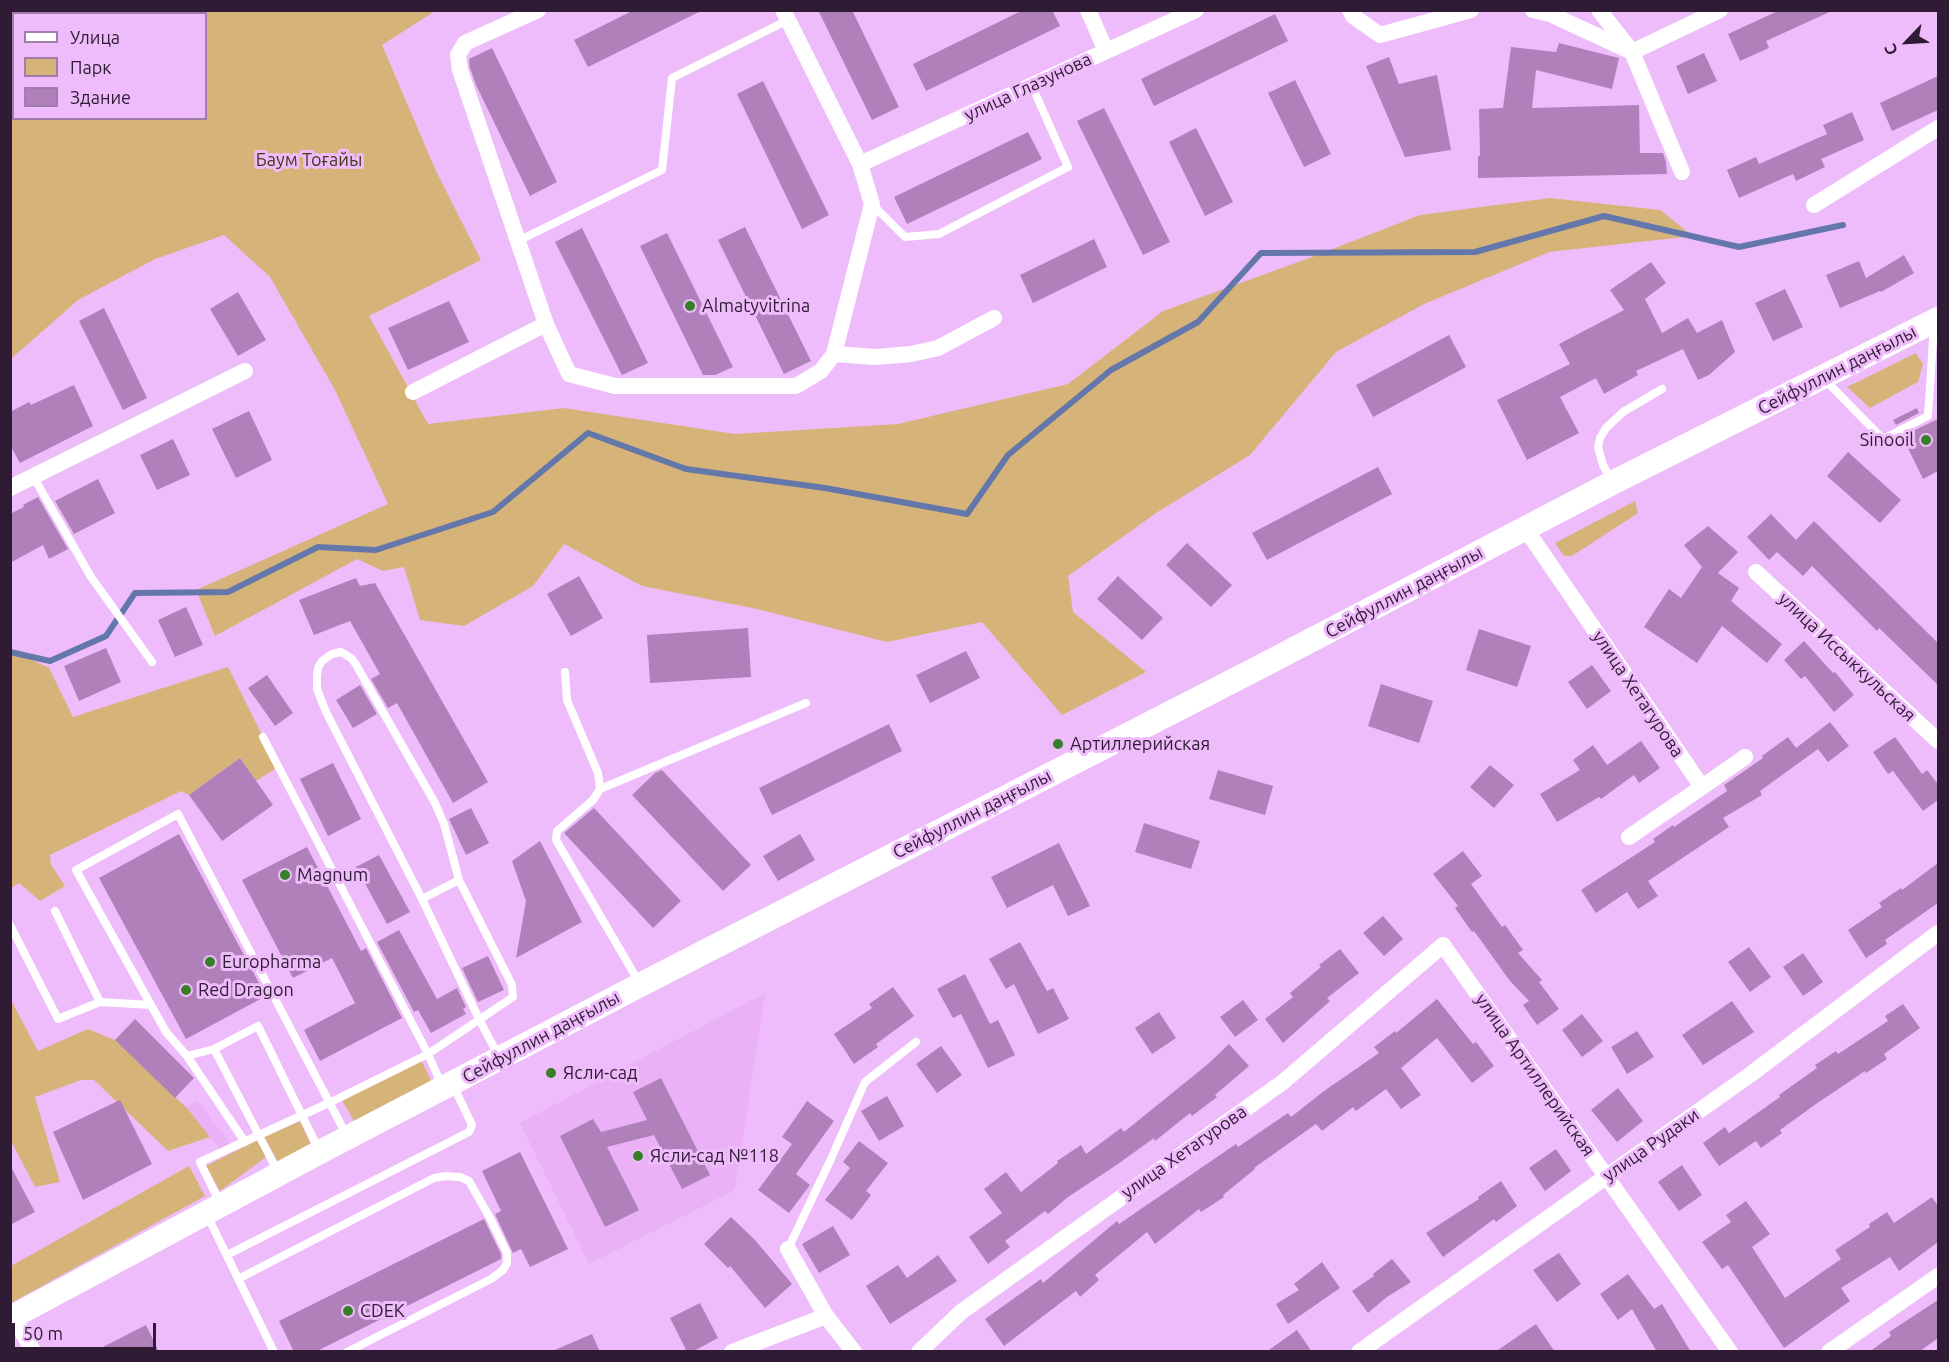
<!DOCTYPE html>
<html>
<head>
<meta charset="utf-8">
<style>
  body { margin:0 }
  #map { position:relative; width:1949px; height:1362px; overflow:hidden; background:#efbcfb; font-family:Ubuntu,sans-serif }
  canvas { display:block }
  .frame { position:absolute; inset:0; border:12px solid #2f1b33; pointer-events:none }
  .legend { position:absolute; left:12px; top:12px; width:195px; height:108px; box-sizing:border-box; background:#efbcfb; border:2px solid #a27cab; margin:0; padding:8px 10px; list-style:none; font-size:18px; color:#2f1b33 }
  .legend li { display:flex; align-items:center; gap:12px; height:30px }
  .legend b { width:30px; border:2px solid #a27cab }
  .north { position:absolute; left:1877px; top:12px; width:60px; height:60px; -webkit-text-stroke:4px #efbcfb; paint-order:stroke; rotate:245deg; font-size:16px; font-weight:700; line-height:24px; text-align:center; color:#2f1b33 }
  .north::after { content:''; display:block; margin:auto; width:21px; height:27px; background:#2f1b33; clip-path:polygon(50% 0,100% 100%,50% 72%,0 100%) }
  .scale { position:absolute; left:12px; top:1323px; width:144px; height:27px; box-sizing:border-box; border:3px solid #2f1b33; border-top:0; padding-left:8px; font-size:18px; line-height:21px; white-space:nowrap; color:#2f1b33; -webkit-text-stroke:4px #efbcfb; paint-order:stroke }
</style>
</head>
<body>
<div id="map">
<canvas width="1949" height="1362"></canvas>
<div class="frame"></div>
<ul class="legend">
<li><b style="height:8px;background:#fff"></b>Улица</li>
<li><b style="height:16px;background:#d6b379"></b>Парк</li>
<li><b style="height:16px;background:#b080bb"></b>Здание</li>
</ul>
<div class="north">С</div>
<div class="scale">50 m</div>
</div>
<script>
const g = document.querySelector('canvas').getContext('2d');
g.lineJoin = 'round';
function fill(path, color) { g.fillStyle = color; g.fill(path, 'evenodd'); }
const shape = rows => new Path2D(rows.map(r => 'M' + r).join(''));
function strokePath(path, color, width, dash) { g.strokeStyle = color; g.lineWidth = width; g.lineCap = dash ? 'butt' : 'round'; g.setLineDash(dash || []); g.stroke(path); }
function write(font, color, halo, rows, align = 'center') {
  g.font = font + ' Ubuntu,sans-serif'; g.lineWidth = 6; g.setLineDash([]); g.textBaseline = 'middle'; g.strokeStyle = halo; g.fillStyle = color; for (const [text, x, y, turn = 0] of rows) {
    g.save(); g.translate(x, y); g.rotate((+turn || 0) * Math.PI / 180); g.textAlign = isNaN(turn) ? turn : align; if (halo) g.strokeText(text, 0, 0); g.fillText(text, 0, 0); g.restore();
  }
}
fill(shape([
  [765,993,735,1190,589,1264,520,1123],
  [197,1100,232,1146,221,1151,187,1108]
]), '#eab1f6');
fill(shape([
  [11,11,435,11,382,45,436,171,481,260,369,316,428,424,564,408,735,434,898,424,1068,384,1163,311,1312,257,1420,215,1550,198,1660,210,1693,236,1549,252,1424,304,1336,352,1250,455,1156,513,1068,576,1073,612,1146,672,1062,715,982,622,887,642,757,609,642,586,564,544,533,586,464,626,420,620,404,567,383,571,357,559,215,636,196,590,388,504,335,390,270,277,224,235,155,259,78,300,11,359],
  [14,14,206,14,206,118,14,118],
  [1916,353,1923,364,1918,382,1870,408,1847,387],
  [1635,501,1638,513,1572,556,1564,556,1555,543],
  [11,650,49,668,73,717,228,667,278,767,256,781,240,758,189,795,181,791,50,855,51,865,65,886,40,901,19,883,11,888],
  [10,998,38,1051,88,1029,115,1040,187,1108,210,1137,168,1151,94,1080,81,1080,35,1097,60,1182,35,1187,11,1141],
  [420,1058,434,1086,356,1124,340,1097],
  [300,1121,311,1145,278,1162,264,1137],
  [258,1140,266,1157,220,1191,206,1166],
  [189,1166,205,1196,11,1303,11,1266]
]), '#d6b379');
strokePath(shape([
  [10,652,50,661,106,636,135,593,228,592,318,547,376,550,493,512,588,433,686,469,825,488,967,514,1008,455,1111,370,1198,322,1261,253,1475,252,1604,216,1739,247,1843,225]
]), '#6477aa', 6);
fill(shape([
  [634,10,703,10,588,67,574,40],
  [818,10,852,10,899,107,872,120],
  [1023,10,1052,10,1060,26,926,91,913,64],
  [1780,10,1834,10,1766,41,1769,48,1740,61,1728,34],
  [1275,14,1288,41,1154,106,1141,79],
  [1559,43,1619,58,1612,89,1536,70,1532,108,1639,105,1640,153,1663,153,1666,162,1667,174,1478,178,1478,156,1480,156,1479,109,1503,108,1511,47,1556,52],
  [492,48,557,182,530,196,476,85,470,68,469,59],
  [1704,53,1717,81,1688,94,1676,66],
  [1389,57,1399,84,1437,75,1451,150,1405,157,1366,66],
  [1938,76,1938,110,1892,131,1880,103],
  [1295,80,1331,154,1304,167,1268,93],
  [763,81,829,215,802,229,737,94],
  [1104,108,1170,242,1143,255,1077,121],
  [1852,112,1864,140,1821,159,1825,167,1796,181,1793,174,1739,198,1727,170,1756,157,1759,164,1827,134,1823,125],
  [1196,128,1233,202,1205,216,1169,142],
  [1028,132,1042,159,907,224,894,197],
  [745,227,811,361,784,374,718,240],
  [582,228,648,363,622,375,555,242],
  [667,233,733,367,715,375,703,375,640,246],
  [1094,239,1107,267,1033,303,1020,275],
  [1904,255,1914,273,1881,292,1880,291,1840,308,1826,275,1859,261,1866,278],
  [1651,262,1666,283,1645,299,1662,333,1688,318,1697,333,1722,320,1735,352,1709,375,1698,380,1683,349,1636,371,1638,375,1604,394,1596,378,1560,397,1579,433,1527,460,1497,400,1570,364,1559,344,1624,310,1610,290],
  [1785,289,1803,327,1773,341,1755,303],
  [238,292,266,340,238,356,210,309],
  [449,301,469,342,408,370,388,328],
  [104,308,147,398,123,410,79,321],
  [1449,335,1466,367,1373,417,1356,385],
  [74,385,93,426,20,463,10,445,10,412,29,402,31,405],
  [1917,408,1919,413,1896,425,1893,420],
  [249,411,272,460,236,478,212,429],
  [1938,419,1938,471,1923,479,1902,436],
  [173,439,190,475,157,490,140,455],
  [1848,452,1901,500,1880,523,1827,476],
  [1378,467,1392,494,1267,560,1252,533],
  [98,479,115,513,74,534,55,501],
  [38,497,68,549,49,559,43,545,10,563,10,514,24,507,23,505],
  [1771,514,1796,540,1814,521,1938,643,1938,685,1879,628,1877,631,1812,566,1803,576,1777,552,1769,560,1747,537],
  [1708,526,1738,552,1718,573,1739,588,1731,601,1782,644,1767,663,1722,626,1697,663,1644,627,1669,589,1681,598,1702,567,1684,545],
  [1187,543,1232,585,1211,607,1166,565],
  [579,576,603,618,571,636,547,594],
  [1118,576,1163,618,1142,640,1097,599],
  [356,578,360,586,375,583,488,782,453,803,397,703,388,708,371,679,380,674,350,621,314,635,299,600],
  [186,607,203,645,175,657,158,620],
  [748,628,751,677,650,683,647,635],
  [1479,629,1531,646,1517,687,1466,670],
  [1804,641,1833,673,1835,672,1854,695,1834,712,1805,676,1801,679,1784,660],
  [106,648,121,682,79,701,64,666],
  [966,651,980,678,930,703,916,675],
  [1592,665,1611,691,1587,709,1568,682],
  [267,675,293,713,275,726,248,688],
  [1381,684,1433,701,1419,743,1368,726],
  [360,685,377,714,353,728,336,700],
  [1830,722,1849,746,1828,762,1818,749,1760,791,1762,795,1723,818,1729,827,1648,881,1658,896,1638,909,1627,892,1596,913,1581,890,1655,842,1653,839,1673,825,1674,827,1727,791,1724,785,1763,758,1762,756,1788,737,1796,748],
  [889,724,902,751,772,815,759,788],
  [1895,737,1922,774,1927,770,1938,784,1938,800,1923,811,1893,771,1888,774,1873,752],
  [1641,741,1660,768,1639,783,1634,775,1601,799,1599,797,1557,822,1540,794,1580,770,1573,760,1593,745,1607,765],
  [240,758,273,805,222,841,189,795],
  [333,763,361,819,328,836,300,779],
  [1490,765,1514,785,1494,808,1470,787],
  [662,770,751,865,723,891,632,795,655,773],
  [1218,770,1273,786,1265,815,1209,799],
  [471,808,489,843,466,855,449,819],
  [594,808,681,901,653,928,564,833],
  [1144,823,1200,841,1191,869,1135,852],
  [179,834,266,996,186,1039,99,878],
  [800,834,815,860,778,881,763,856],
  [540,841,582,922,516,958,526,901,512,861],
  [1059,843,1090,906,1068,916,1053,885,1007,908,991,877],
  [307,847,361,951,366,948,402,1018,320,1061,304,1030,355,1003,332,958,293,978,242,880],
  [1463,851,1482,876,1471,884,1502,927,1505,925,1523,950,1518,953,1542,980,1539,982,1559,1009,1537,1025,1523,1005,1529,1001,1510,981,1474,931,1472,932,1455,908,1458,906,1433,874],
  [379,855,410,912,387,924,356,867],
  [1938,863,1938,903,1885,940,1887,944,1866,958,1848,930,1882,907,1879,903,1901,888,1902,890],
  [1383,916,1403,939,1384,956,1363,933],
  [399,930,437,999,457,988,466,1007,463,1009,466,1014,431,1033,418,1010,414,1012,377,942],
  [1020,942,1047,991,1053,988,1069,1019,1038,1034,1014,984,1006,989,989,959],
  [1749,947,1771,977,1750,992,1728,962],
  [1340,949,1359,973,1327,998,1330,1001,1283,1043,1265,1019,1293,997,1290,993,1321,967,1319,965],
  [1803,953,1823,982,1803,996,1783,967],
  [488,956,504,990,478,1002,462,968],
  [965,974,990,1024,998,1020,1015,1055,988,1068,961,1014,953,1018,937,989],
  [893,987,914,1016,876,1044,878,1047,854,1064,834,1034,872,1008,869,1004],
  [1437,999,1473,1044,1476,1042,1494,1066,1472,1083,1437,1038,1401,1068,1421,1095,1401,1109,1386,1089,1356,1111,1353,1107,1322,1131,1316,1124,1254,1168,1255,1169,1223,1195,1224,1197,1201,1212,1199,1209,1155,1244,1147,1232,1095,1275,1099,1280,1080,1297,1076,1291,1004,1346,985,1319,1041,1279,1043,1283,1117,1221,1119,1224,1236,1144,1238,1147,1288,1113,1291,1117,1324,1091,1379,1053,1374,1047,1395,1031,1396,1033],
  [1243,1000,1258,1020,1235,1037,1220,1017],
  [1732,1001,1754,1032,1703,1065,1682,1035],
  [1903,1004,1920,1028,1884,1054,1887,1059,1866,1073,1865,1071,1816,1104,1780,1130,1782,1133,1761,1148,1756,1141,1719,1166,1703,1143,1725,1127,1729,1133,1780,1097,1779,1095,1817,1068,1815,1065,1836,1051,1838,1054,1888,1021,1885,1016],
  [1159,1012,1176,1038,1152,1054,1135,1028],
  [1582,1014,1603,1041,1582,1057,1562,1030],
  [135,1019,194,1078,175,1098,115,1040],
  [1637,1031,1654,1057,1627,1074,1611,1047],
  [1229,1044,1249,1066,1215,1095,1217,1097,1192,1116,1190,1113,1155,1141,1154,1138,1118,1164,1068,1197,1048,1214,1045,1211,1005,1241,1010,1247,988,1264,969,1237,1002,1213,984,1189,1006,1172,1021,1192,1058,1163,1057,1161,1081,1145,1086,1154,1121,1128,1124,1132,1208,1064],
  [941,1046,962,1075,937,1093,916,1064],
  [661,1078,710,1175,682,1189,654,1135,607,1147,639,1210,605,1227,560,1136,593,1119,601,1132,647,1120,633,1092],
  [1618,1088,1643,1121,1617,1142,1591,1110],
  [887,1096,904,1126,879,1141,861,1111],
  [120,1100,152,1164,83,1200,53,1132],
  [807,1101,834,1121,796,1174,810,1185,789,1213,758,1190,792,1144,782,1137],
  [859,1141,888,1163,866,1191,871,1195,852,1220,825,1200,850,1168,843,1162],
  [1556,1149,1571,1171,1545,1191,1529,1168],
  [520,1152,568,1249,530,1267,521,1249,513,1253,495,1214,501,1211,482,1171],
  [10,1165,35,1212,10,1225],
  [1682,1165,1702,1195,1679,1211,1658,1182],
  [1501,1181,1517,1206,1496,1222,1494,1219,1443,1257,1426,1233,1479,1199,1478,1197],
  [1932,1197,1938,1206,1938,1242,1899,1271,1890,1257,1841,1288,1850,1301,1784,1348,1728,1265,1722,1269,1702,1242,1731,1222,1726,1215,1746,1201,1770,1234,1752,1247,1785,1298,1841,1259,1835,1250,1870,1227,1869,1224,1887,1212,1894,1223],
  [731,1217,755,1240,792,1284,765,1308,730,1266,728,1268,704,1244],
  [484,1219,501,1254,501,1259,315,1352,294,1352,279,1321],
  [833,1226,850,1255,819,1273,802,1244],
  [1559,1253,1581,1284,1557,1302,1533,1270],
  [938,1255,957,1281,890,1324,866,1286,898,1265,907,1278],
  [1392,1259,1411,1282,1387,1297,1368,1313,1352,1291,1374,1276,1373,1274],
  [1322,1262,1340,1288,1288,1324,1276,1304,1299,1290,1294,1284],
  [1628,1274,1654,1309,1662,1304,1691,1352,1657,1352,1632,1309,1618,1320,1600,1294],
  [1938,1300,1938,1338,1919,1352,1869,1352,1891,1336,1889,1332],
  [700,1303,718,1338,692,1352,687,1352,670,1318],
  [1536,1324,1555,1352,1495,1352],
  [146,1325,159,1352,93,1352],
  [1297,1330,1312,1352,1266,1352],
  [592,1334,600,1352,550,1352]
]), '#b080bb');
strokePath(shape([
  [872,204,905,237,939,234,1068,167,1032,86],
  [518,241,662,170,672,78,788,20],
  [1825,380,1883,439,1928,416,1934,325],
  [33,476,91,577,152,662],
  [1611,480,1603,465,1598,447,1600,438,1606,428,1623,412,1662,389],
  [565,672,567,700,598,773,600,789,593,800,557,831,556,840,640,984],
  [263,737,428,1054,442,1086],
  [600,789,806,703],
  [422,899,459,880,444,824,435,803,355,663,351,658,341,652,332,654,322,661,318,668,317,676,317,689,326,712,422,899,480,1021,498,1055],
  [55,911,100,1002,151,1005],
  [10,925,58,1019,100,1002],
  [187,1056,214,1049],
  [245,1142,187,1056,166,1032,76,870,178,814,347,1136],
  [278,1172,214,1049,258,1026,319,1150],
  [220,1203,200,1162,331,1102,428,1054,513,997,512,985,459,880],
  [207,1215,274,1352],
  [788,1249,830,1161,865,1082,916,1042],
  [227,1255,469,1132,472,1125,453,1085],
  [238,1279,434,1178,445,1176,460,1177,469,1181,490,1218,507,1253,507,1263,503,1270,491,1279,347,1352]
]), '#fff', 8);
strokePath(shape([
  [1088,10,1106,51],
  [1350,10,1353,16,1380,35,1471,10],
  [1533,10,1550,14,1632,52,1720,10],
  [1599,10,1632,52,1682,172],
  [860,164,1196,10],
  [1814,205,1938,128],
  [546,324,569,374,615,386,796,386,821,371,834,354,872,204,860,164,783,10],
  [834,354,876,357,911,354,938,348,994,318],
  [413,392,546,324,460,70,458,55,465,43,538,10],
  [10,488,245,371],
  [1525,528,1702,787,1629,837],
  [1756,572,1938,741],
  [1702,787,1745,757],
  [788,1249,826,1316,854,1352],
  [13,1317,34,1352],
  [732,1352,826,1316],
  [919,1352,961,1312,1283,1082,1443,945,1730,1352],
  [1359,1352,1751,1074,1938,933],
  [1829,1352,1938,1276]
]), '#fff', 16);
strokePath(shape([
  [10,1318,320,1152,640,985,1256,669,1612,483,1938,319]
]), '#fff', 24);
for (const [x, y, r, color] of [
  [690,306,6,"#367f26"],
  [1926,440,6,"#367f26"],
  [1058,744,6,"#367f26"],
  [285,875,6,"#367f26"],
  [210,962,6,"#367f26"],
  [186,990,6,"#367f26"],
  [551,1073,6,"#367f26"],
  [638,1156,6,"#367f26"],
  [348,1311,6,"#367f26"]
]) { const dot = new Path2D(); dot.arc(x, y, r, 0, 2 * Math.PI); g.fillStyle = color; g.fill(dot); strokePath(dot, '#efbcfb', 2); }
write('18px', '#2f1b33', '#efbcfb', [
  ["улица Глазунова",1028,87,-25],
  ["Сейфуллин даңғылы",1837,370,-27],
  ["Сейфуллин даңғылы",1404,592,-28],
  ["улица Иссыккульская",1847,657,43],
  ["улица Хетагурова",1638,694,56],
  ["Сейфуллин даңғылы",972,814,-27],
  ["Сейфуллин даңғылы",541,1037,-28],
  ["улица Артиллерийская",1535,1075,55],
  ["улица Рудаки",1651,1145,-35],
  ["улица Хетагурова",1184,1152,-35]
]);
write('18px', '#483718', '#efbcfb', [
  ["Баум Тоғайы",309,160]
]);
write('18px', '#2f1b33', '#efbcfb', [
  ["Almatyvitrina",702,306],
  ["Sinooil",1914,440,"right"],
  ["Артиллерийская",1070,744],
  ["Magnum",297,875],
  ["Europharma",222,962],
  ["Red Dragon",198,990],
  ["Ясли-сад",563,1073],
  ["Ясли-сад №118",650,1156],
  ["CDEK",360,1311]
], 'left');
</script>
</body>
</html>
